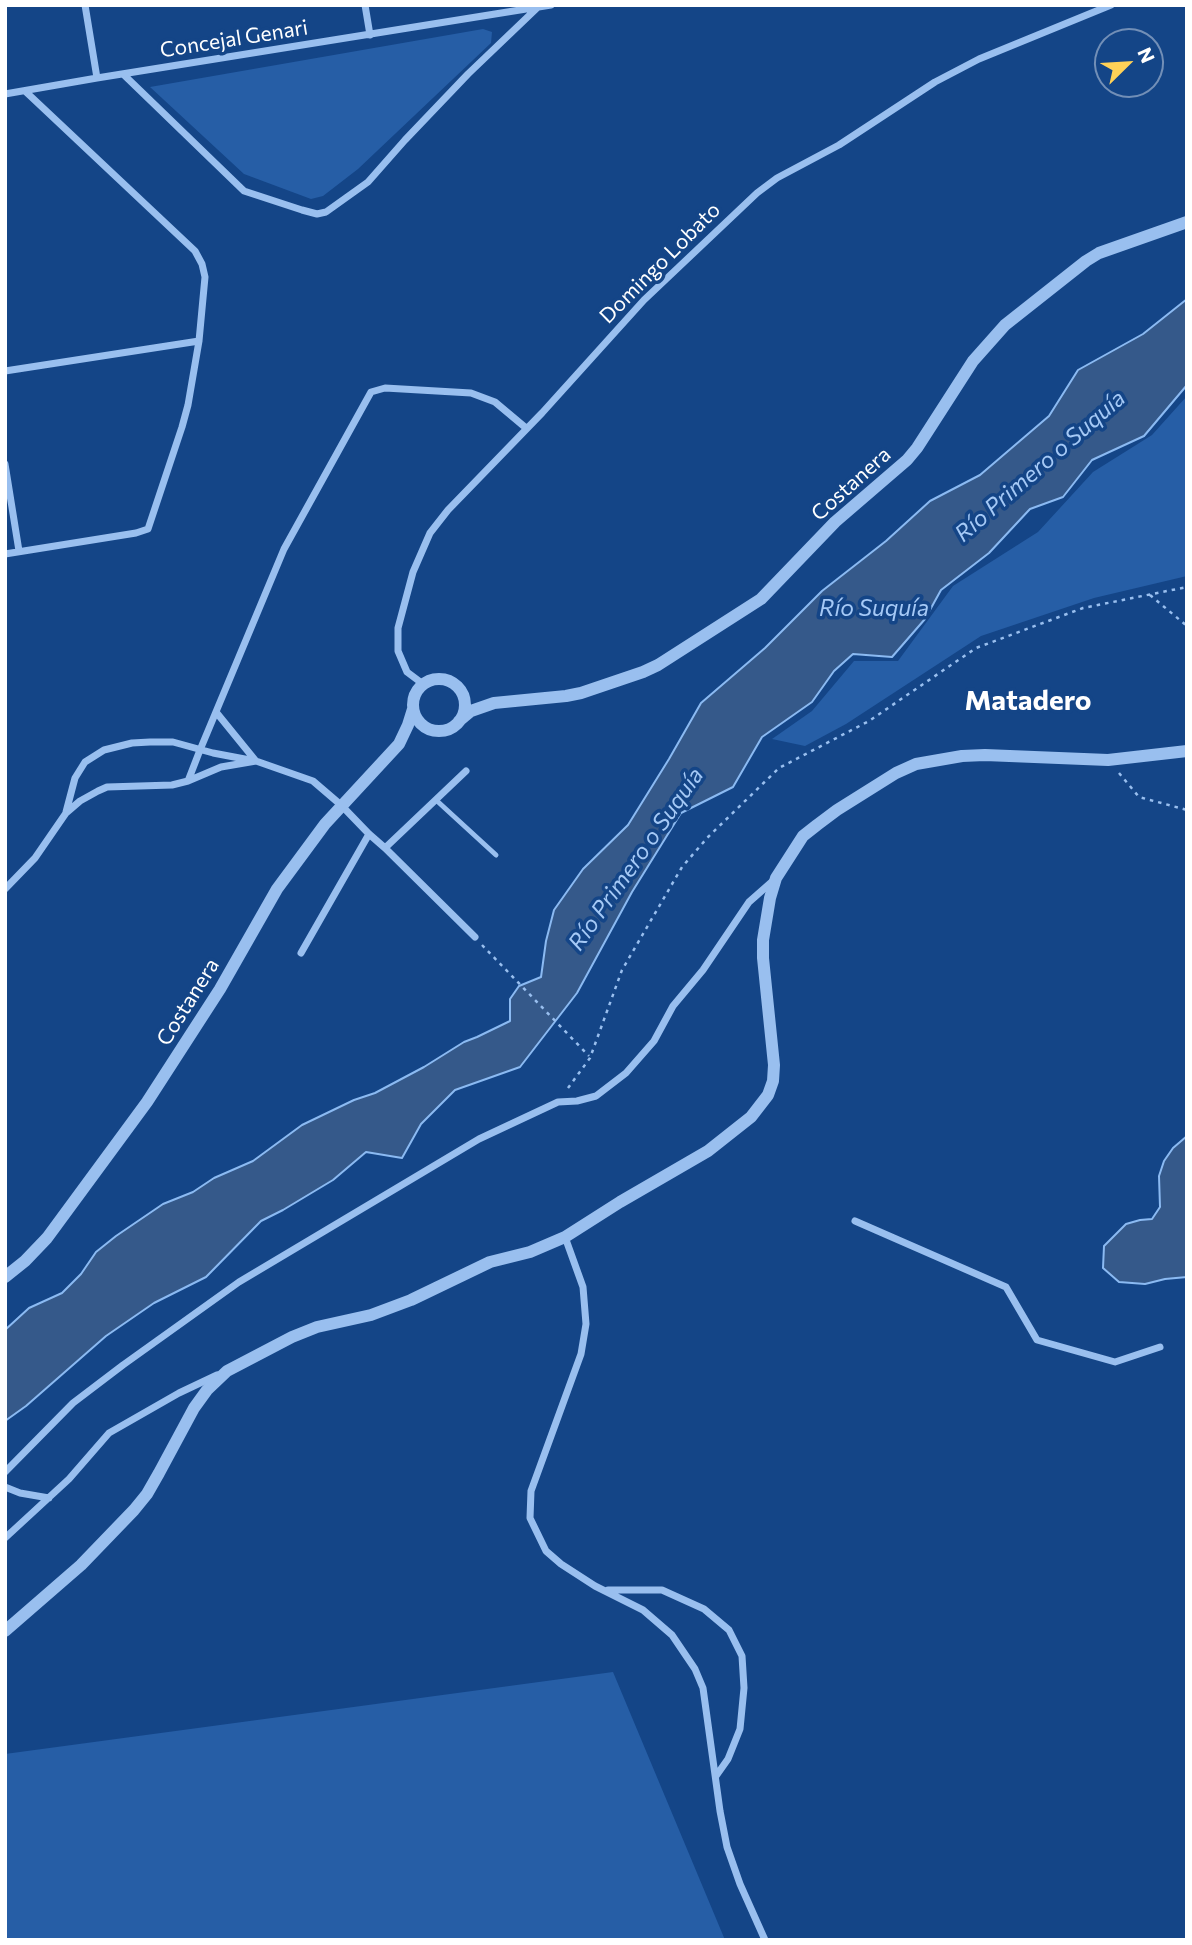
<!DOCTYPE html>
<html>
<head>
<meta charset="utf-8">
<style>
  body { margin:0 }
  #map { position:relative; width:1192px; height:1945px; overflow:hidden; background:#144587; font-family:Commissioner,sans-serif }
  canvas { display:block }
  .frame { position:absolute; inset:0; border:7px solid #fff; pointer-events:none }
  .north { position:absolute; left:1094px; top:28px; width:70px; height:70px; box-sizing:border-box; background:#144587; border:2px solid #728fb7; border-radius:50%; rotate:66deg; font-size:19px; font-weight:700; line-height:28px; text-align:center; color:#fff }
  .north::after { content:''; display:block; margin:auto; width:24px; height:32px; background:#ffd157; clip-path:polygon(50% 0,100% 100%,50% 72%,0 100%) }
</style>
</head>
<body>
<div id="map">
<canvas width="1192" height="1945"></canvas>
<div class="frame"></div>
<div class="north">N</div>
</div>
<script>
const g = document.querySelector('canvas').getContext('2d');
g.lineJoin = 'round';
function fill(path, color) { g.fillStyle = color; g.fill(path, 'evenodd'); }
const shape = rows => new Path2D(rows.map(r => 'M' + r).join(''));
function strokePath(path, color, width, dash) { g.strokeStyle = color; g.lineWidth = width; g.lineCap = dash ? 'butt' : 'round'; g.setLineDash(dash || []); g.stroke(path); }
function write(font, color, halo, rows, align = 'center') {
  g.font = font + ' Commissioner,sans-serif'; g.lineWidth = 7; g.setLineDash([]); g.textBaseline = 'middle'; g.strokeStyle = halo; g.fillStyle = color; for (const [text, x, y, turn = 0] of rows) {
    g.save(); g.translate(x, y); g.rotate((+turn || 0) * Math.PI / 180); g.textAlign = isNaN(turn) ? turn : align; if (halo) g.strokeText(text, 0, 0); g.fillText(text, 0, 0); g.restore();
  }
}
fill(shape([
  [483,29,492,32,491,43,358,169,323,196,311,199,244,174,150,87],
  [1187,396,1187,576,1094,598,981,636,846,724,805,746,772,739,812,711,854,661,898,661,953,586,1038,532,1093,472,1152,435],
  [613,1672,725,1940,5,1940,5,1754]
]), '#265ea6');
const water = shape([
  [1187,299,1187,385,1144,436,1092,460,1063,497,1030,509,989,553,941,590,925,619,892,657,853,654,834,671,812,702,762,737,733,787,681,813,632,892,577,993,520,1067,455,1090,421,1124,402,1158,366,1152,333,1180,283,1210,261,1221,206,1277,154,1303,106,1336,26,1406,5,1421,5,1330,29,1308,62,1293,81,1274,96,1252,116,1236,163,1204,193,1192,214,1178,253,1161,302,1125,354,1100,375,1093,424,1067,464,1042,477,1037,510,1021,510,999,519,986,541,977,546,941,554,910,583,869,628,825,669,759,701,703,765,648,822,591,886,541,930,501,980,475,1049,416,1078,370,1143,334,1187,299],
  [1187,1136,1187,1277,1165,1279,1145,1284,1119,1282,1103,1268,1104,1246,1126,1224,1140,1220,1152,1219,1160,1207,1159,1176,1164,1161,1173,1148,1187,1136]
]);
fill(water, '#35598a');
strokePath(water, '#8bbaf2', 2);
strokePath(shape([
  [1150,595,1187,626],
  [1119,773,1139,797,1187,810],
  [482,945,589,1056],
  [568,1088,590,1058,622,970,682,867,708,837,779,768,869,721,976,648,1083,608,1187,587]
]), '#99bfef', 2.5, [3.5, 5]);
strokePath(shape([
  [436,800,496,855]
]), '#99bfef', 5);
strokePath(shape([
  [85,5,97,78],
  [365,5,370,35],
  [123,74,244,191,302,210,317,214,326,212,368,182,405,140,468,74,537,8],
  [5,94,97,78,551,5],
  [5,371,199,341],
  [5,464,19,551],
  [5,554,136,533,148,529,182,427,188,405,199,341,205,277,202,264,195,251,25,91],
  [423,684,407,672,398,651,398,628,413,572,430,533,448,510,542,413,644,300,757,193,777,178,839,145,935,82,979,59,1111,5],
  [216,712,255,760],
  [188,781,200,750,284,549,371,392,385,388,471,393,495,402,526,428],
  [66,812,75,778,85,762,104,750,132,743,150,742,173,742,213,753,250,760],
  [385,848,466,771],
  [5,889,35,858,66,813,80,801,98,791,107,787,172,785,188,781,221,767,256,761,313,781,341,805,369,834,385,848,475,937],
  [301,953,369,834],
  [855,1221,1006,1287,1037,1340,1115,1362,1160,1347],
  [565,1237,583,1287,586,1324,581,1354,531,1491,530,1518,546,1551,561,1564,595,1586,643,1610,672,1635,695,1669,703,1688,720,1811,727,1847,740,1884,765,1940],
  [5,1472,73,1403,123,1365,239,1282,479,1139,558,1102,577,1101,596,1096,626,1073,654,1041,673,1006,703,970,749,902,774,880],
  [5,1487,20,1493,49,1498],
  [5,1538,69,1479,109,1433,179,1393,217,1375],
  [608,1590,662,1590,704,1609,729,1630,742,1656,744,1688,740,1729,728,1759,716,1776]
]), '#99bfef', 7);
strokePath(shape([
  '413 705a26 26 0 1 1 52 0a26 26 0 1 1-52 0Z',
  [459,721,471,711,494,703,566,696,581,693,643,672,658,665,761,599,835,522,907,460,917,448,973,361,1005,325,1086,261,1099,253,1187,222],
  [5,1277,25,1261,47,1238,147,1102,220,989,277,889,325,824,399,744,408,725,413,709],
  [5,1631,81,1565,134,1510,147,1494,159,1473,194,1408,207,1390,227,1371,292,1337,317,1327,371,1315,411,1300,490,1262,530,1252,565,1237,620,1202,708,1151,751,1117,768,1095,773,1081,774,1065,763,958,763,940,770,898,776,878,803,836,817,825,837,810,896,773,916,764,962,756,985,755,1108,760,1187,751]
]), '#99bfef', 12);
write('21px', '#fff', '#144587', [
  ["Concejal Genari",234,39,-9],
  ["Domingo Lobato",660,263,-45],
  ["Costanera",851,484,-42],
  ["Costanera",188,1002,-58]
]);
write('italic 23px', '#a5c9f6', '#144587', [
  ["Río Primero o Suquía",1040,466,-41],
  ["Río Suquía",874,608],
  ["Río Primero o Suquía",636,859,-55]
]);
write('bold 28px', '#fff', '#144587', [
  ["Matadero",1028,701]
]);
</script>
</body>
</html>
